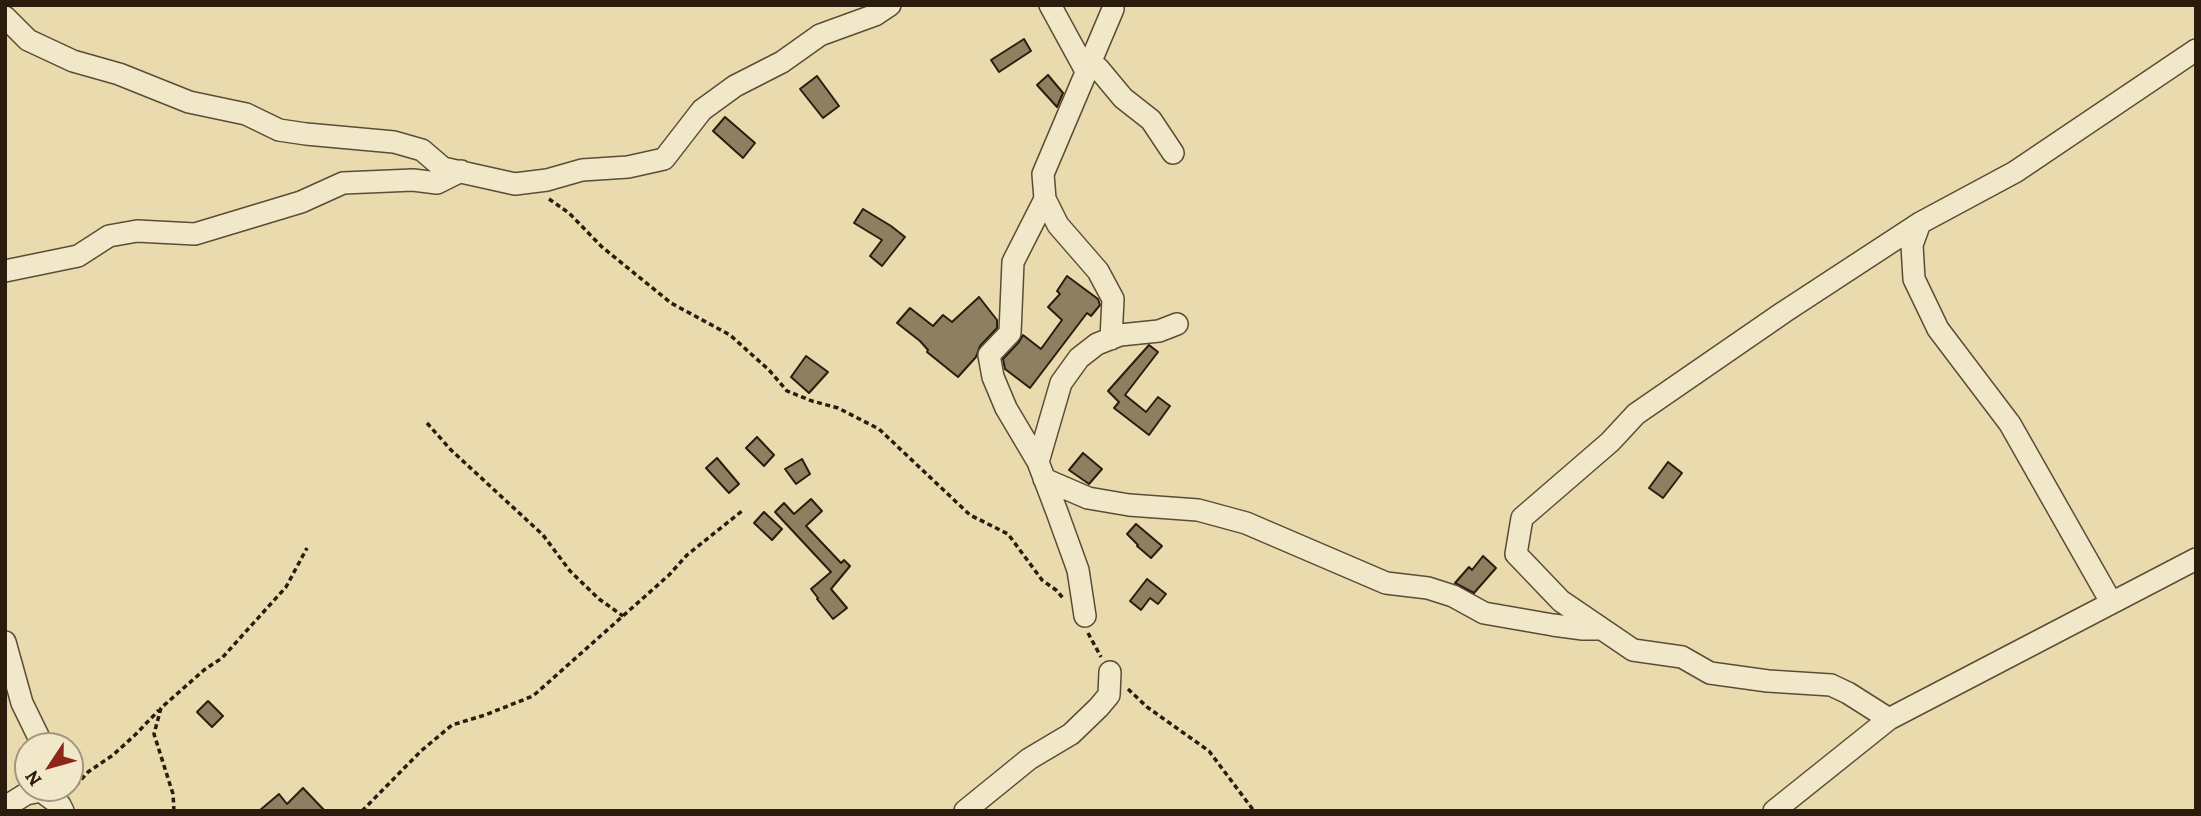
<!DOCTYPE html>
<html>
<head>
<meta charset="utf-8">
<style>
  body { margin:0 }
  #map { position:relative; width:2201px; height:816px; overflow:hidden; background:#eadbae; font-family:Alegreya,serif }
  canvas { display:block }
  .frame { position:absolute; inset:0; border:7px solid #2b1c0e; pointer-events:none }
  .north { position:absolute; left:14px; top:732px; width:70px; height:70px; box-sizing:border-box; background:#f1e8ca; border:2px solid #a2967f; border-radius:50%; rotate:234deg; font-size:19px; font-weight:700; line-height:28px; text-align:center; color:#2b1c0e }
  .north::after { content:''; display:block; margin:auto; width:24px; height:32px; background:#8f2418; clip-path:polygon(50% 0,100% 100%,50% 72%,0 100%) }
</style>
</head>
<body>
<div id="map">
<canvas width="2201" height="816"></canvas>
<div class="frame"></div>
<div class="north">N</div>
</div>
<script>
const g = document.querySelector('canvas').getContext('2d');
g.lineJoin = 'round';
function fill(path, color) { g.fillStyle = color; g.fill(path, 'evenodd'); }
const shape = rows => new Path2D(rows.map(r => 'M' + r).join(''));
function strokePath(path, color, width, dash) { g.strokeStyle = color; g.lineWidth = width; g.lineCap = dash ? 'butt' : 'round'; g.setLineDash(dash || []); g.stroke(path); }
const building = shape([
  [1024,39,1031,51,999,72,991,60,1024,39],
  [1048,75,1063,93,1057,107,1037,85,1048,75],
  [817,76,839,106,823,118,800,89,817,76],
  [725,117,755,143,743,158,713,131,725,117],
  [863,209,891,226,905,237,882,266,870,256,882,240,854,223,863,209],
  [1067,276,1098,299,1100,305,1091,316,1087,313,1030,388,1005,369,1003,359,1019,342,1023,335,1041,349,1062,320,1048,307,1060,294,1057,291,1067,276],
  [979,297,997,320,997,328,980,346,976,357,958,377,927,352,928,350,920,341,897,323,910,308,933,326,943,315,952,322,979,297],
  [1149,345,1158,352,1125,395,1146,412,1158,397,1170,406,1149,435,1114,408,1119,402,1108,391,1149,345],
  [806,356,828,372,809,393,791,377,806,356],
  [757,437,774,455,764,466,746,448,757,437],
  [1083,453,1102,469,1089,484,1069,470,1083,453],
  [717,458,739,484,729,493,706,468,717,458],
  [802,459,810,474,796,484,785,469,802,459],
  [1668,462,1682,473,1663,498,1649,488,1668,462],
  [811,499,822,511,806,526,841,563,844,560,850,566,831,589,847,608,833,619,817,599,818,598,811,589,831,572,775,512,784,503,794,514,811,499],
  [764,512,782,529,772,540,754,523,764,512],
  [1136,524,1162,546,1151,558,1137,546,1138,545,1127,534,1136,524],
  [1483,556,1496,568,1474,593,1455,583,1469,567,1472,570,1483,556],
  [1147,579,1166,594,1158,604,1150,598,1141,610,1130,601,1147,579],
  [208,701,223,716,212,727,197,712,208,701],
  [303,788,325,811,259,811,279,794,287,804,303,788]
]);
fill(building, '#8e7f61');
strokePath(building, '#2b1c0e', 2);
const minor = shape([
  [1050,5,1086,71,1098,68,1123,98,1151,120,1173,153],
  [5,17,28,40,73,61,119,74,189,102,246,114,279,130,306,134,394,142,422,150,443,168,515,184,547,180,582,170,628,167,664,159,702,110,735,86,782,62,820,35,875,15,890,5],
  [1045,199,1058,225,1098,271,1113,299,1111,339],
  [5,271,78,256,109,236,137,231,195,234,301,202,343,183,413,180,437,183,461,171],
  [1038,462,1061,383,1079,358,1097,344,1120,335,1159,331,1177,324],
  [1044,479,1088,498,1129,505,1198,510,1246,523,1386,583,1428,588,1453,596,1484,613,1553,625,1583,629,1602,629],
  [2111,602,2010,424,1938,329,1914,279,1912,245,1920,223,2015,172,2196,50],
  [1085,616,1078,570,1057,512,1038,462,1006,408,993,377,989,355,1010,333,1013,262,1045,199,1043,174,1113,9,1113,5],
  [5,642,22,703,43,746],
  [1889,719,1848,693,1831,685,1768,681,1710,673,1682,657,1633,650,1561,601,1516,554,1522,518,1610,442,1636,414,1784,312,1920,223],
  [5,807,26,794,41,791,60,805,63,811],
  [965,811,1029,759,1071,734,1099,707,1109,695,1110,672],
  [1774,811,1889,719,2196,559]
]);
strokePath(minor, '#5b4c36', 24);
strokePath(shape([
  [549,199,569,213,602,247,671,303,730,335,769,370,787,391,812,401,838,408,879,429,970,515,1008,534,1042,580,1056,590,1063,598],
  [427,423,451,450,543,535,570,571,599,599,623,616],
  [1088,633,1101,657],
  [1128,689,1147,707,1209,751,1254,811],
  [70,792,88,772,113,755,135,735,159,710],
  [174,811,173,794,154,734,161,708,204,670,222,658,286,587,307,548],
  [362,811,421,751,452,725,485,715,533,696,669,575,687,555,742,511]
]), '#2b1c0e', 3.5, [5, 3.5]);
strokePath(minor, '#f1e8ca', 21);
</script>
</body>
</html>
